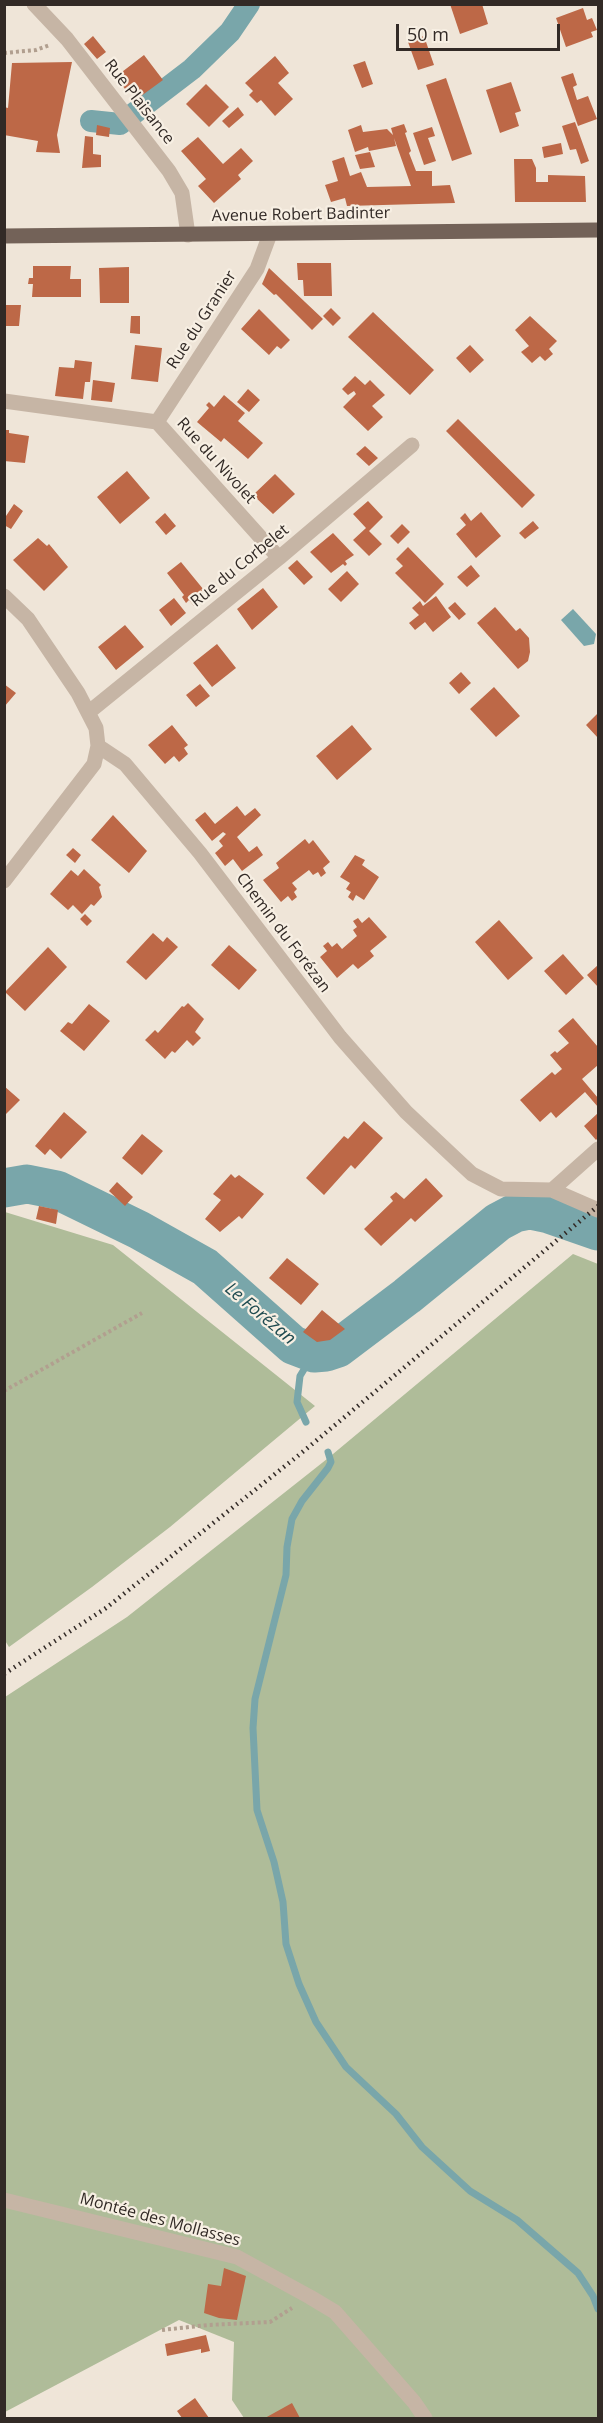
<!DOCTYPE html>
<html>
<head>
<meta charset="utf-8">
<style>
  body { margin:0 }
  #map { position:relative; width:603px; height:2423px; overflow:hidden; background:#efe5d8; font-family:"Open Sans",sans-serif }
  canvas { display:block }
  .frame { position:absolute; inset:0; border:6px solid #322a26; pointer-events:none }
  .scale { position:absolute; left:396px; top:24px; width:164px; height:27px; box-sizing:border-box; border:3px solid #322a26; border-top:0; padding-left:8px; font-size:18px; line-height:21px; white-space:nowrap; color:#322a26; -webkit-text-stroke:4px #f7efe3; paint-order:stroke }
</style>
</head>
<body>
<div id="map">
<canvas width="603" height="2423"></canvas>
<div class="frame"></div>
<div class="scale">50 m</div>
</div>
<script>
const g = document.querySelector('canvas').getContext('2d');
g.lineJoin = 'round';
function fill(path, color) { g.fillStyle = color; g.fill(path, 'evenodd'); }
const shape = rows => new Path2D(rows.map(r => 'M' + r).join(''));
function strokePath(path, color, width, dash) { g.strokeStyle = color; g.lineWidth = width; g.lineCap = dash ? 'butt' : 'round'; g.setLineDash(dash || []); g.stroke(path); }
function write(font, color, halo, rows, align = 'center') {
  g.font = font + ' "Open Sans",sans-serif'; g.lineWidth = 4.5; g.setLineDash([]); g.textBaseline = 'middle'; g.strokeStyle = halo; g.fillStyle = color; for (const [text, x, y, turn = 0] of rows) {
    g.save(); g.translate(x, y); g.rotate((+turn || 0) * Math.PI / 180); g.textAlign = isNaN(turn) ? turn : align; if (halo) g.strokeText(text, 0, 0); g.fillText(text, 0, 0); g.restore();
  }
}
fill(shape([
  [5,1212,113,1245,315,1406,170,1527,92,1587,9,1647,4,1639],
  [573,1254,598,1264,598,2418,244,2418,232,2400,234,2342,179,2320,5,2412,5,1697,127,1617,327,1459]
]), '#afbc99');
fill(shape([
  [573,609,596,634,594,644,584,646,561,620]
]), '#79a6aa');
strokePath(shape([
  [306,1422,297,1402,300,1376,314,1353],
  [328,1452,331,1462,328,1468,302,1501,292,1519,287,1547,286,1575,255,1699,253,1728,257,1810,274,1862,283,1902,286,1944,299,1984,316,2022,346,2067,396,2114,422,2147,470,2191,517,2220,578,2273,593,2296,598,2309]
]), '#79a6aa', 7);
strokePath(shape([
  [91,121,120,124,192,69,230,32,249,4]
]), '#79a6aa', 22);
strokePath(shape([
  [4,1188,27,1184,57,1190,139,1230,205,1267,293,1345,314,1353,326,1352,338,1348,407,1296,498,1222,515,1213,530,1210,549,1214,598,1231]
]), '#79a6aa', 39);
fill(shape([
  [450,4,482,4,488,24,460,34],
  [583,8,587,20,592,18,597,30,591,32,593,37,566,47,556,18],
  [93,36,106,52,97,59,84,44],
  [424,36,434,65,418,70,408,42],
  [144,55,163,80,137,99,130,91,128,93,122,85,124,84,118,75],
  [275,56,289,73,278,83,293,99,275,116,261,100,257,103,249,95,253,91,245,83],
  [365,61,373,84,362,88,353,65],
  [72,62,57,135,60,153,36,152,38,141,4,135,4,107,8,108,12,63],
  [573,73,577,85,573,87,577,100,588,96,597,119,578,126,561,77],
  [446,78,472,154,452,161,426,85],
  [511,82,521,111,515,113,519,126,500,133,486,90],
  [206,84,229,107,209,127,186,104],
  [238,107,244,115,229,128,222,121],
  [575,122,589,161,581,164,576,149,570,150,562,126],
  [404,124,407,132,405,133,411,151,409,153,416,171,432,171,432,186,450,185,455,203,347,206,345,198,331,202,325,185,338,181,332,161,344,157,350,176,361,172,367,187,411,186,394,138,396,146,369,151,368,147,355,152,348,130,361,125,363,132,387,129,393,135,391,128],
  [97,125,110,128,109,137,96,135],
  [432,127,435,136,428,138,436,161,424,165,413,133],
  [85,136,93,137,93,154,101,155,101,167,82,168],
  [198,137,223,164,241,148,253,161,238,175,241,179,214,203,198,186,206,179,181,151],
  [561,143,563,154,544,158,542,147],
  [370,152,375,167,360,169,355,155],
  [514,159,532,159,536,168,536,182,548,182,548,175,585,176,586,202,515,202],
  [297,263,331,263,332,296,304,296,303,280,298,280],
  [33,266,71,266,70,279,81,279,81,297,32,297,33,284,28,284,29,278,33,278],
  [129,267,129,303,100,303,99,268],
  [269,268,323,319,312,330,276,294,274,295,262,284],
  [5,305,21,305,19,326,5,326],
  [331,308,341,318,333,326,323,316],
  [259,309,290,340,281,349,277,346,269,355,241,329],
  [373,312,434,370,410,395,348,337],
  [131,316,140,316,140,334,130,333],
  [530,316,557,341,549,349,553,354,545,361,540,356,532,363,521,352,529,346,515,330],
  [135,345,162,348,158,382,131,379],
  [470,345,484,360,470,373,456,358],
  [75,360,92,362,90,382,85,382,83,399,55,396,59,367,74,368],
  [355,376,365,385,370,380,385,395,372,406,383,417,368,431,343,407,356,394,354,391,348,395,342,389],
  [93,380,115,383,112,402,91,400],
  [248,389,260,400,249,412,237,402],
  [224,395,245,413,238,421,263,443,248,459,224,438,221,442,197,422,209,408,206,405,209,402,214,407],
  [458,419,535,495,522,508,446,431],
  [4,430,9,430,9,433,29,436,25,463,4,461],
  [365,446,378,458,369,466,356,454],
  [127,471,150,498,120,524,97,497],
  [275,474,295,494,273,514,253,495],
  [368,501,383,517,369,531,382,544,369,556,353,540,366,528,353,514],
  [14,504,23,511,11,529,4,525,4,519],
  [481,512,501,536,476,558,456,534,466,525,460,518,465,513,471,521],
  [165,513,176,526,166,535,155,522],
  [533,521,539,528,525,539,519,533],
  [402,524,410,532,398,544,390,536],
  [333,533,354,555,345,561,347,564,345,566,343,564,331,573,310,552],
  [38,538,47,546,49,544,68,567,44,591,13,560],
  [408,547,444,584,425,603,395,573,403,566,396,559],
  [297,560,313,577,304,585,288,568],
  [181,562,208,595,194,606,189,600,186,603,182,597,184,595,167,573],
  [471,565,480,576,467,587,457,577],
  [347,571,359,584,341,602,328,589],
  [263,588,278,607,252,630,237,609],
  [436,596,451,617,433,632,425,622,415,630,409,623,419,615,412,608,420,601,423,606],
  [174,598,186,613,171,626,159,610],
  [455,602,466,614,459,620,448,608],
  [495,607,516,631,520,628,529,638,530,652,528,661,518,669,477,623],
  [125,625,144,647,116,670,98,647],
  [217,644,236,668,212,687,193,663],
  [461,672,471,683,459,694,449,683],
  [4,684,16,693,4,707],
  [200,684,210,696,196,707,186,695],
  [494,687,520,716,496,737,470,709],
  [598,713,598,738,586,725],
  [172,725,188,745,184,748,188,754,179,762,174,756,165,764,148,745],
  [352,725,372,749,337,780,316,756],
  [237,806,245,816,255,808,261,815,237,837,249,852,257,846,263,855,242,871,233,859,225,866,215,853,223,846,219,841,226,834,223,832,212,841,195,820,205,812,215,824],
  [113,815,147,851,129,873,91,840],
  [305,839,309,844,313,840,330,862,323,868,326,873,321,877,318,872,313,875,309,870,292,883,297,889,294,892,297,897,292,901,288,896,281,902,263,880,279,868,276,863],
  [73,848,81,855,75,863,66,855],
  [355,855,365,860,362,865,379,877,364,900,356,895,353,901,348,897,351,892,346,889,350,883,340,877],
  [84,869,101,885,99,887,102,897,94,906,91,904,82,914,73,905,68,910,50,894,71,870,78,876],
  [85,914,92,921,87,926,80,919],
  [369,917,387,937,370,951,374,956,367,962,358,969,353,964,337,978,320,957,327,951,323,946,328,942,332,947,337,943,342,949,357,936,353,930,357,927,353,921,358,918,362,923],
  [499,920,533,958,508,980,475,942],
  [153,933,163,942,167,937,178,947,146,980,126,962],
  [229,945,257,970,239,990,211,965],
  [48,947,67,967,25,1011,5,992],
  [563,954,584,978,566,995,544,971],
  [598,965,598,987,587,975],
  [188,1003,204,1019,195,1032,201,1038,193,1046,187,1040,175,1053,172,1051,165,1059,145,1040,155,1030,158,1033,182,1006,184,1007],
  [89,1004,110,1021,84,1051,60,1031,68,1022,72,1024],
  [573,1018,598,1047,598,1065,582,1079,598,1098,598,1107,585,1092,556,1118,551,1112,540,1122,520,1100,552,1072,555,1075,562,1069,550,1055,555,1051,557,1053,569,1043,558,1031],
  [4,1086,20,1100,4,1116],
  [64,1112,87,1132,61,1159,50,1149,45,1155,35,1146],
  [598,1113,598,1138,596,1140,584,1126],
  [364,1121,383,1138,355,1169,351,1165,324,1195,306,1178,344,1136,348,1139],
  [142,1134,163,1151,142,1175,122,1158],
  [231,1174,235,1178,239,1175,264,1194,242,1219,239,1216,220,1232,205,1219,221,1200,213,1194],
  [426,1178,443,1196,415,1222,411,1218,381,1246,364,1229,393,1201,390,1197,396,1192,404,1199],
  [117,1182,133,1197,125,1206,109,1191],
  [39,1206,58,1210,56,1224,36,1219],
  [287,1258,319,1284,301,1305,269,1278],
  [322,1310,345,1329,330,1340,317,1342,303,1332],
  [224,2268,246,2276,237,2320,219,2318,204,2313,208,2284,221,2286],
  [206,2335,210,2351,201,2353,201,2349,167,2356,165,2344],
  [195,2398,209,2418,182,2418,177,2411],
  [292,2403,300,2418,265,2418]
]), '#bd6847');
strokePath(shape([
  [4,53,36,50,50,45],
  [4,1391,142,1313],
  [162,2330,208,2325,270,2322,292,2308]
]), '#b19f8f', 4, [3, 3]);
strokePath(shape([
  [34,4,67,39,169,171,182,193,188,235],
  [4,401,157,422,279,558],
  [157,422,257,269,270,234],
  [4,596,28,619,78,693,96,728,98,746,94,764,4,881],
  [89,712,279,558,412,445],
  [98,746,125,764,200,853,340,1037,406,1112,458,1161,472,1174,501,1189,552,1190,598,1210],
  [552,1190,598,1149],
  [4,2200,237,2257,310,2297,335,2312,414,2402,425,2418]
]), '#c6b5a5', 15);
strokePath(shape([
  [4,236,598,230]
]), '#736258', 15);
strokePath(shape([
  [4,1674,106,1608,299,1455,598,1206]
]), '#322a26', 4.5, [1.5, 4.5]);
write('16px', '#322a26', '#f7efe3', [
  ["Rue Plaisance",139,102,52],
  ["Avenue Robert Badinter",301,215,-1],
  ["Rue du Granier",202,320,-57],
  ["Rue du Nivolet",216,461,48],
  ["Rue du Corbelet",240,566,-39],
  ["Chemin du Forézan",283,933,53],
  ["Montée des Mollasses",160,2220,15]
]);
write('italic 18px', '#1f4b50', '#f7efe3', [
  ["Le Forézan",260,1314,40]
]);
</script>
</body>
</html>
